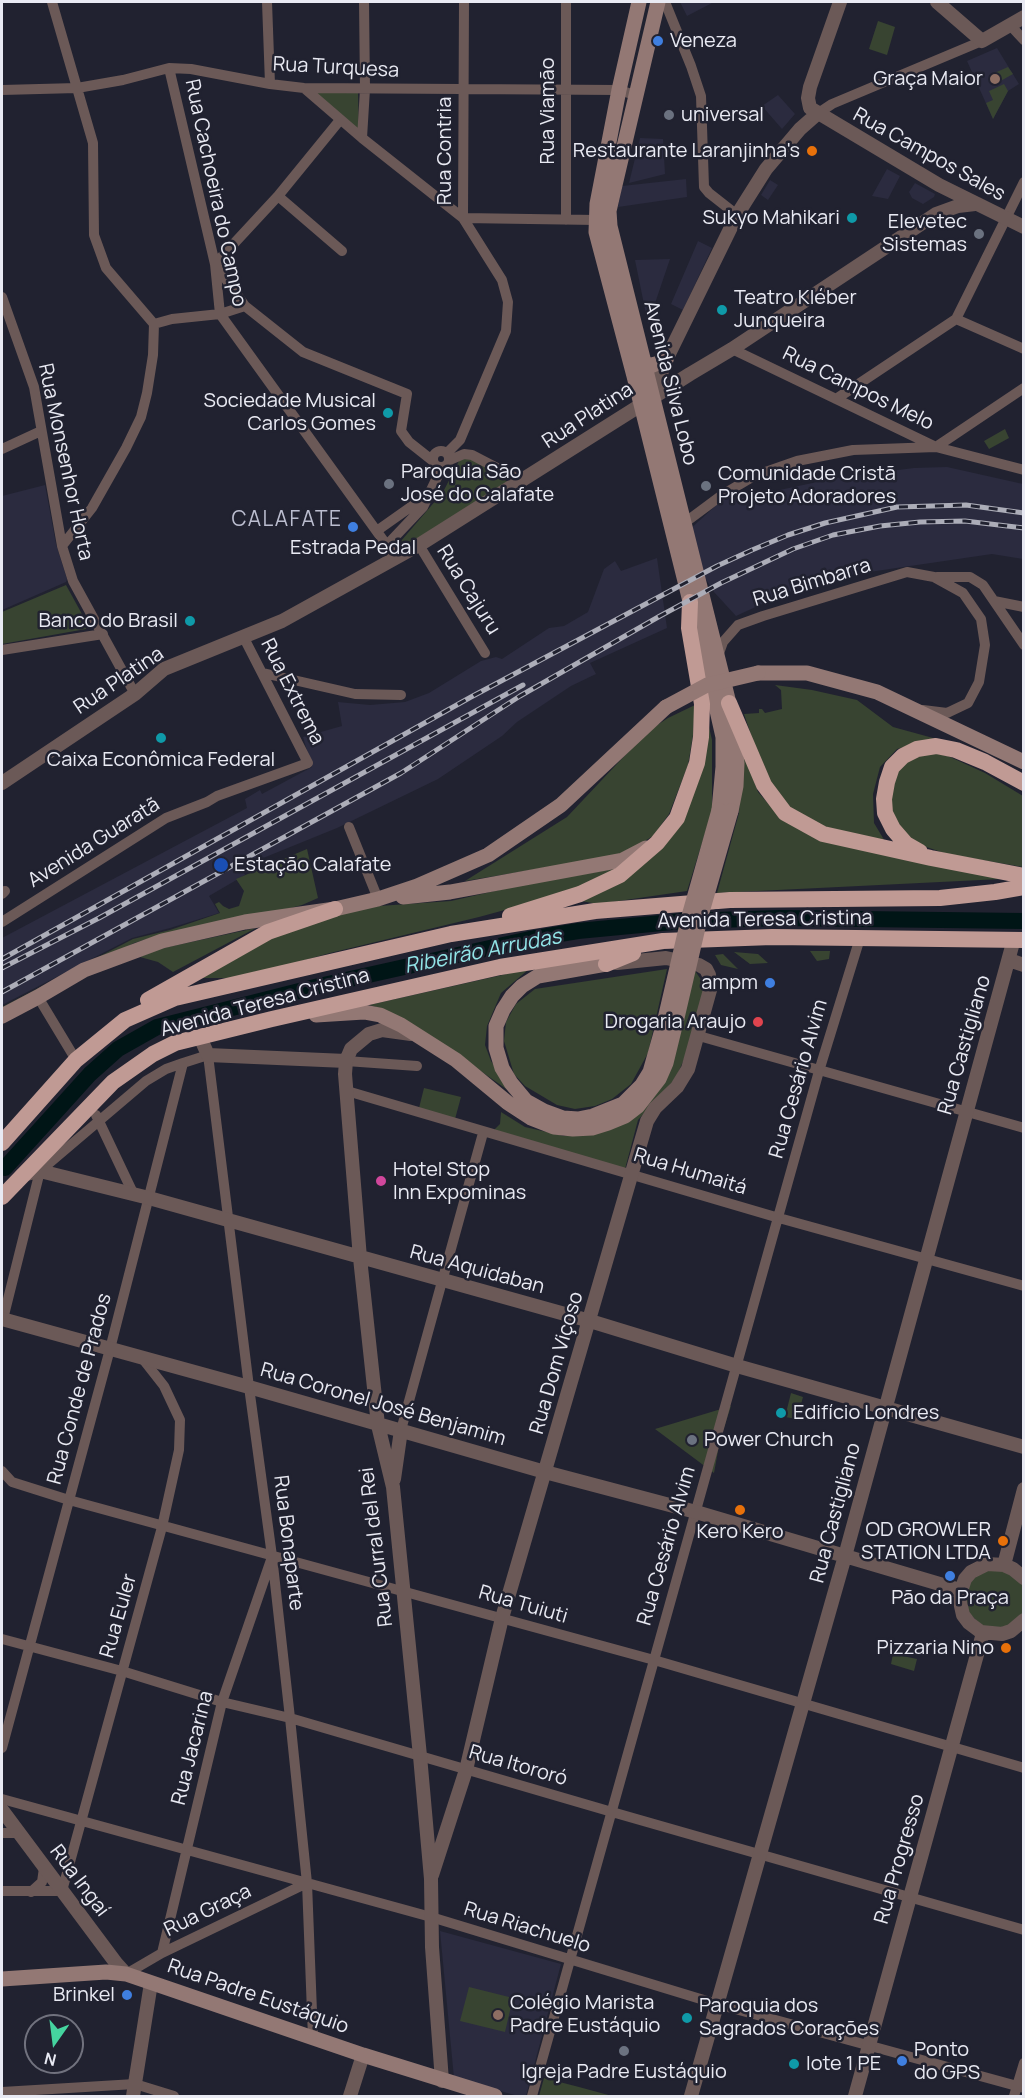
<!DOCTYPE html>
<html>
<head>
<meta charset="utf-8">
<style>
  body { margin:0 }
  #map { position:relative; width:1025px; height:2098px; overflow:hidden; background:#212230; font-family:Manrope,sans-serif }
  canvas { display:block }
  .frame { position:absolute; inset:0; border:3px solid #e9eaf3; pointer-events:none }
  .north { position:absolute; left:24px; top:2014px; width:60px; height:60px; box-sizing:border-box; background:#212230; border:2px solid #71727e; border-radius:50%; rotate:194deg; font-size:16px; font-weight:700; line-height:24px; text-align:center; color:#e9eaf3 }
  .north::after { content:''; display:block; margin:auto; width:21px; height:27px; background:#45d49f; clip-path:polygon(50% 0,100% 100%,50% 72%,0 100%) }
</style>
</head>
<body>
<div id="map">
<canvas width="1025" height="2098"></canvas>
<div class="frame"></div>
<div class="north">N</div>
</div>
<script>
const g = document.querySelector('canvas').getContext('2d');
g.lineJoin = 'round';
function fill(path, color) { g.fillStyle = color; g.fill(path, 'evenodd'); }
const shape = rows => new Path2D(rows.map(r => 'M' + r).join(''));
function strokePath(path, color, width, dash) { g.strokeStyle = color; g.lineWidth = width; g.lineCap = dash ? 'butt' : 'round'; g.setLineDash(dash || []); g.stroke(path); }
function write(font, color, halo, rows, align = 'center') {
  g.font = font + ' Manrope,sans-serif'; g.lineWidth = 5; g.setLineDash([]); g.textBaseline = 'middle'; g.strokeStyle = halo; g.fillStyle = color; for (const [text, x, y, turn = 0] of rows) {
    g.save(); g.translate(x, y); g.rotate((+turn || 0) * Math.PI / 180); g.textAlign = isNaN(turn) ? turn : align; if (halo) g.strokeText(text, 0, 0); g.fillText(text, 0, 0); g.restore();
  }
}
fill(shape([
  [680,2,711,2,712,3,687,16],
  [997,48,1019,84,1008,91,993,119,967,61],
  [778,95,795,114,782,129,762,106],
  [640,138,663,139,665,174,629,183],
  [887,169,900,176,888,199,872,196],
  [686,179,687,197,618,207,622,186],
  [770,180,778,185,768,200,761,195],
  [915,183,935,194,934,197,923,204,912,198,909,192],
  [698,241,712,248,683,310,671,304],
  [670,259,648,324,635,260],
  [947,467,1023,484,1023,559,992,554,842,576,788,592,736,616,714,592,695,562,688,531,722,500,742,498,836,478,914,468],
  [45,485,56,544,67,579,66,582,2,610,2,496],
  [657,558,667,628,590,663,596,674,571,686,517,722,502,736,438,779,337,828,241,867,245,875,209,896,219,913,170,928,132,938,2,1005,2,938,247,808,245,799,260,790,262,794,312,767,303,737,342,726,338,702,370,705,405,702,429,693,481,661,496,657,502,659,549,628,564,626,588,612,604,569,615,561,621,571],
  [440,1931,561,1964,526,2096,518,2096,454,2078]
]), '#2b2b3f');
fill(shape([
  [878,21,895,27,887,55,869,49],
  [1008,67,1013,74,997,83,992,74],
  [1004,84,1008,91,993,119,986,103,993,100,989,91],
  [313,93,358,93,359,132],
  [1005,429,1009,438,989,449,984,441],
  [470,457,508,482,406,549,401,541,443,492,460,459],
  [66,585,88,625,86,629,2,644,2,612],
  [775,685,812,690,857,700,893,727,944,741,925,741,897,749,880,767,873,794,874,823,886,843,825,831,787,810,768,785,744,714,759,713,759,709,762,709,765,713,782,709,781,690],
  [695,705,693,735,688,765,669,814,653,836,622,855,465,881,567,817,648,731,668,718],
  [708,723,712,740,712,811,687,891,598,904,581,901,662,845],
  [742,747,758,792,782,819,1001,879,717,893,739,813],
  [929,752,948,756,985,773,1023,796,1023,867,947,854,903,839,890,819,893,773,906,758],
  [307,849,318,898,302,905,264,915,160,935,134,943,2,1011,2,1007,133,939,170,930,220,913,215,904,219,902,223,906,229,909,239,906,244,891,236,879],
  [619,868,578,890,479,917,330,953,241,978,197,978,268,936,335,912,379,906,451,901,521,885],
  [256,928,173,972,158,962,140,957,159,949],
  [810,951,830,951,829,959,817,961],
  [734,952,758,954,768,963,750,964],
  [723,954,738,969,721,965,715,955],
  [693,968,702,981,705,992,692,1040,676,1078,638,1120,625,1169,492,1132,500,1124,501,1112,525,1127,564,1136,595,1131,630,1113],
  [529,969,501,993,487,1026,485,1045,491,1061,512,1093,445,1046,384,1009,369,1005],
  [667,969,648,1053,631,1084,612,1099,595,1106,575,1109,557,1105,525,1086,514,1074,504,1041,506,1022,516,1004,535,989],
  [424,1088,461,1097,455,1119,419,1108],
  [791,1393,803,1397,797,1419,785,1417],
  [731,1406,720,1440,714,1473,655,1429],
  [994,1564,1023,1582,1023,1614,1016,1623,988,1631,963,1608,965,1584],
  [893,1654,917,1659,914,1671,891,1664],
  [469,1987,513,1998,505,2032,460,2021],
  [544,2078,579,2087,612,2096,539,2096]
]), '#384431');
strokePath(shape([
  [5,1168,90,1074,118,1049,157,1027,319,986,530,939,578,931,683,921,779,918,1024,921]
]), '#001516', 16);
strokePath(shape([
  [52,2,93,143,94,235,106,268,154,324,153,355,147,393,141,417,126,448,92,508,62,546],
  [267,2,270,84],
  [566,2,566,220],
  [665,2,691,66,701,96,704,187,709,193,737,215],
  [1010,25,1024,40],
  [169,68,215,264,220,314,396,558],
  [304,88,362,138,463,218,596,220],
  [2,90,77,88,123,80,169,68,191,69,270,84,304,88,619,90,635,95],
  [817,114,832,104,982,41],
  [362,138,365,89,364,2],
  [278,196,342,251],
  [2,297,34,387,62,546,73,581,135,694],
  [245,306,215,264,278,196,340,120],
  [956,319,1024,349],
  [154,324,172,319,220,314,245,306,303,352,407,394,401,431,409,442,433,461],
  [732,349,936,447,1024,388],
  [836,399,956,319,1024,182],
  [2,449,41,431],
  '433 459a8 8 0 1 1 16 0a8 8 0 1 1-16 0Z',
  [447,453,460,440,506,331,508,302,502,280,463,218,464,2],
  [450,460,464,454,472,455,522,481],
  [683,524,722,495,754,476,797,461,853,450,936,447,1024,470],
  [378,530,429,494],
  [387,545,423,507,442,467],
  [419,545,485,653],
  [937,577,970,577,983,585,1024,645],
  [994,601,1024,607],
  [2,650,103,634],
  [718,656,723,642,738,625,763,616,907,572,934,577,963,593,981,619,985,645,979,682,968,703,947,713,923,710],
  [263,673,355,694,401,695],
  [349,827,378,899],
  [2,894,5,891],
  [2,922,166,818,207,802,217,796,308,763,244,638],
  [38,997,76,1060],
  [699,1036,1024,1128],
  [346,1061,417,1066],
  [347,1091,779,1218,1024,1286],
  [96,1115,133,1193],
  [3,1319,40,1171,146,1081,166,1069,183,1063],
  [401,1430,483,1133],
  [2,1471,12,1482,69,1500,654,1660,1024,1768],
  [2,1639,122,1671,222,1702,290,1718,612,1812,1024,1930],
  [2,1748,110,1349,183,1063,208,1055,249,1387,272,1556,290,1718,307,1883,313,2038],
  [2,1799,431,1917,717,2004,1024,2088],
  [2,1833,18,1833],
  [2,1891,62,1891,162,1527,179,1450,180,1420,164,1386,142,1358],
  [31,1892,42,1882,44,1868],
  [162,1953,222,1702,271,1560],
  [126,1974,162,1953,307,1883],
  [2,2092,135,2084,174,2096],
  [532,2096,819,1071,860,938],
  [1014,2096,1024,2063]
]), '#6b5957', 10);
strokePath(shape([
  [840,2,810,87,808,98,810,108,939,185,1024,227],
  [937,2,982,41,1024,17],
  [652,398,666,360,737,215,766,169,800,129,817,114],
  [2,783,135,694,164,669,282,621,419,545,690,374,732,349,936,214,958,206,975,204],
  [1009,960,1024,965],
  [411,1034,382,1030,369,1034,351,1049,346,1061,345,1074,360,1258,378,1425,393,1487,420,1756,431,1879,432,1947,442,2081],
  [200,1037,208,1055,346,1061],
  [22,1175,40,1171,149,1198,590,1321,737,1366,1024,1447],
  [2,1319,249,1387,545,1472,696,1512,960,1590],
  [394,1479,401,1430],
  [1004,1565,1024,1489],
  [1024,1578,1013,1569,1004,1565,987,1564,971,1572,965,1579,959,1597,963,1615,969,1623,981,1632,1002,1634,1011,1631,1024,1620],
  [2,1810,116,1963,126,1974],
  [432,1875,466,1770,502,1618,647,1121,655,1108,677,1087,688,1069,710,990,709,975,706,969,699,965,666,958,617,963],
  [133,2096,151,1983],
  [350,2096,363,2055],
  [691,2096,845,1556,1014,939],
  [855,2096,983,1633]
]), '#6b5957', 14);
strokePath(shape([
  [639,2,619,90,597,204,596,232,634,376,716,706,723,737,723,767,719,810],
  [658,2,615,185,609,211,610,226,729,703,737,763,736,786,731,811],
  [644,364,653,365,666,360],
  [758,673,807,673,877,692,1024,762],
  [403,897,450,892,623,860,646,848],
  [606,964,538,976,522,986,512,996,503,1010,496,1026,496,1048,502,1068,511,1083,526,1101,544,1111,563,1118,578,1119,593,1116,623,1104,642,1085,650,1072,665,1019],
  [316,1015,364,1012,380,1015,401,1025,456,1060,508,1103,531,1118,554,1127,573,1129,592,1128,608,1123,625,1116,638,1106,659,1079,666,1063,676,1022],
  [2,1016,38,997,84,970,162,941,245,922,335,909,378,899,417,886,488,855,561,805,666,707],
  [2,1979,106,1972,126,1974,363,2055,495,2096]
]), '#937874', 15);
strokePath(shape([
  [729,703,764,785,785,813,823,834,931,858,1024,876],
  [920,852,906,844,893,829,885,813,884,799,887,782,892,767,903,756,917,749,936,746,956,750,985,762,1024,783],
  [510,916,580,894,620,875,657,843,677,818,697,763,701,737,702,704,689,628,690,602],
  [606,964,633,953],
  [148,1000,268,932,335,909],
  [2,1143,76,1060,125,1020,175,998,451,934,595,911,730,900,940,898,995,892,1024,887],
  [2,1197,113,1082,153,1054,175,1043,272,1019,500,967,663,941,772,937,1024,940]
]), '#c09a94', 16);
const rail = shape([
  [2,959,471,697,717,566,752,550,788,535,825,523,897,507,966,505,1024,513],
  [2,968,99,918,523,685],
  [2,992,401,773,520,696,660,616,721,583,793,549,833,535,880,526,920,522,965,521,1024,528]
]);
strokePath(rail, '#acadb8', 5);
strokePath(rail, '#212230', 3, [9]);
strokePath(shape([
  [666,707,707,685,758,673],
  [665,1019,689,916,719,810],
  [676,1022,700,919,731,811]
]), '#937874', 15);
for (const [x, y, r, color] of [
  [658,41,6,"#3f7fe0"],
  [995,79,6,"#8d6e63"],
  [669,115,6,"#6b7280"],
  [812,151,6,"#e8710a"],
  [852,218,6,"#0f9aa8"],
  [979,234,6,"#6b7280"],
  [722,310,6,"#0f9aa8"],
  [388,413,6,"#0f9aa8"],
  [389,484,6,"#6b7280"],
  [706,486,6,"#6b7280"],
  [353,527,6,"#3f7fe0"],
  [190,621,6,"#0f9aa8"],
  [161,738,6,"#0f9aa8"],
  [221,865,8,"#1a4fb4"],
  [770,983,6,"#3f7fe0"],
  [758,1022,6,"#e0444e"],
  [381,1181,6,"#d1479c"],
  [781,1413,6,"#0f9aa8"],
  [692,1440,6,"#6b7280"],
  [740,1510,6,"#e8710a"],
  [1003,1541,6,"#e8710a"],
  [950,1576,6,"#3f7fe0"],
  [1006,1648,6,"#e8710a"],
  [127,1995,6,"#3f7fe0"],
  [498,2015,6,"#8d6e63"],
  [687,2018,6,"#0f9aa8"],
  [624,2051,6,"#6b7280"],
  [902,2061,6,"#3f7fe0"],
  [794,2064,6,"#0f9aa8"]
]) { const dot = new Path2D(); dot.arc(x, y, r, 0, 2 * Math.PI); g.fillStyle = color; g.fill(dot); strokePath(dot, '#212230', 2); }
write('20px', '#e9eaf3', '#212230', [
  ["Veneza",670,41],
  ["Graça Maior",983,79,"right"],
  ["universal",681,115],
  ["Restaurante Laranjinha's",800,151,"right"],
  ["Sukyo Mahikari",840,218,"right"],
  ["Elevetec",967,222,"right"],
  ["Sistemas",967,245,"right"],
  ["Teatro Kléber",734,298],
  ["Junqueira",734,321],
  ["Sociedade Musical",376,401,"right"],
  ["Carlos Gomes",376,424,"right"],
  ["Paroquia São",401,472],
  ["José do Calafate",401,495],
  ["Comunidade Cristã",718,474],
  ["Projeto Adoradores",718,497],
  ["Estrada Pedal",353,548,"center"],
  ["Banco do Brasil",178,621,"right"],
  ["Caixa Econômica Federal",161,760,"center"],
  ["Estação Calafate",234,865],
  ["ampm",758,983,"right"],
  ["Drogaria Araujo",746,1022,"right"],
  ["Hotel Stop",393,1170],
  ["Inn Expominas",393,1193],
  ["Edifício Londres",793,1413],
  ["Power Church",704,1440],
  ["OD GROWLER",991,1530,"right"],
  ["STATION LTDA",991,1553,"right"],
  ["Kero Kero",740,1532,"center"],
  ["Pão da Praça",950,1598,"center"],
  ["Pizzaria Nino",994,1648,"right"],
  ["Brinkel",115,1995,"right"],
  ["Colégio Marista",510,2003],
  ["Padre Eustáquio",510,2026],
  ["Paroquia dos",699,2006],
  ["Sagrados Corações",699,2029],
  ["Ponto",914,2050],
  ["do GPS",914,2073],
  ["lote 1 PE",806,2064],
  ["Igreja Padre Eustáquio",624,2072,"center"]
], 'left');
write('20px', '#e9eaf3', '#212230', [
  ["Rua Turquesa",336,68,3],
  ["Rua Viamão",548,111,-90],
  ["Rua Contria",445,151,-90],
  ["Rua Campos Sales",929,155,29],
  ["Rua Cachoeira do Campo",215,193,78],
  ["Avenida Silva Lobo",670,383,76],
  ["Rua Campos Melo",858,389,26],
  ["Rua Platina",588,416,-33],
  ["Rua Monsenhor Horta",65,462,78],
  ["Rua Bimbarra",812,583,-17],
  ["Rua Cajuru",468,590,58],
  ["Rua Platina",119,681,-34],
  ["Rua Extrema",292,692,63],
  ["Avenida Guaratã",94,843,-32],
  ["Avenida Teresa Cristina",765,920,-1],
  ["Avenida Teresa Cristina",265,1003,-15],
  ["Rua Castigliano",965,1045,-74],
  ["Rua Cesário Alvim",799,1079,-74],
  ["Rua Humaitá",690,1172,17],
  ["Rua Aquidaban",477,1270,15],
  ["Rua Dom Viçoso",557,1363,-74],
  ["Rua Conde de Prados",80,1389,-75],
  ["Rua Coronel José Benjamim",383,1405,16],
  ["Rua Castigliano",836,1513,-75],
  ["Rua Bonaparte",288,1543,83],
  ["Rua Cesário Alvim",667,1546,-74],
  ["Rua Curral del Rei",377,1547,-97],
  ["Rua Tuiuti",523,1605,16],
  ["Rua Euler",119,1616,-74],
  ["Rua Jacarina",193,1748,-76],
  ["Rua Itororó",518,1766,16],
  ["Rua Progresso",900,1859,-74],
  ["Rua Ingaí",79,1881,53],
  ["Rua Graça",208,1911,-26],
  ["Rua Riachuelo",527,1928,17],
  ["Rua Padre Eustáquio",258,1997,19]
]);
g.letterSpacing = '1.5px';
write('21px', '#bbbdcf', '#212230', [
  ["CALAFATE",287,520]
]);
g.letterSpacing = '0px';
write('italic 21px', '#92e5e8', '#212230', [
  ["Ribeirão Arrudas",483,952,-11]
]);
</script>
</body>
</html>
